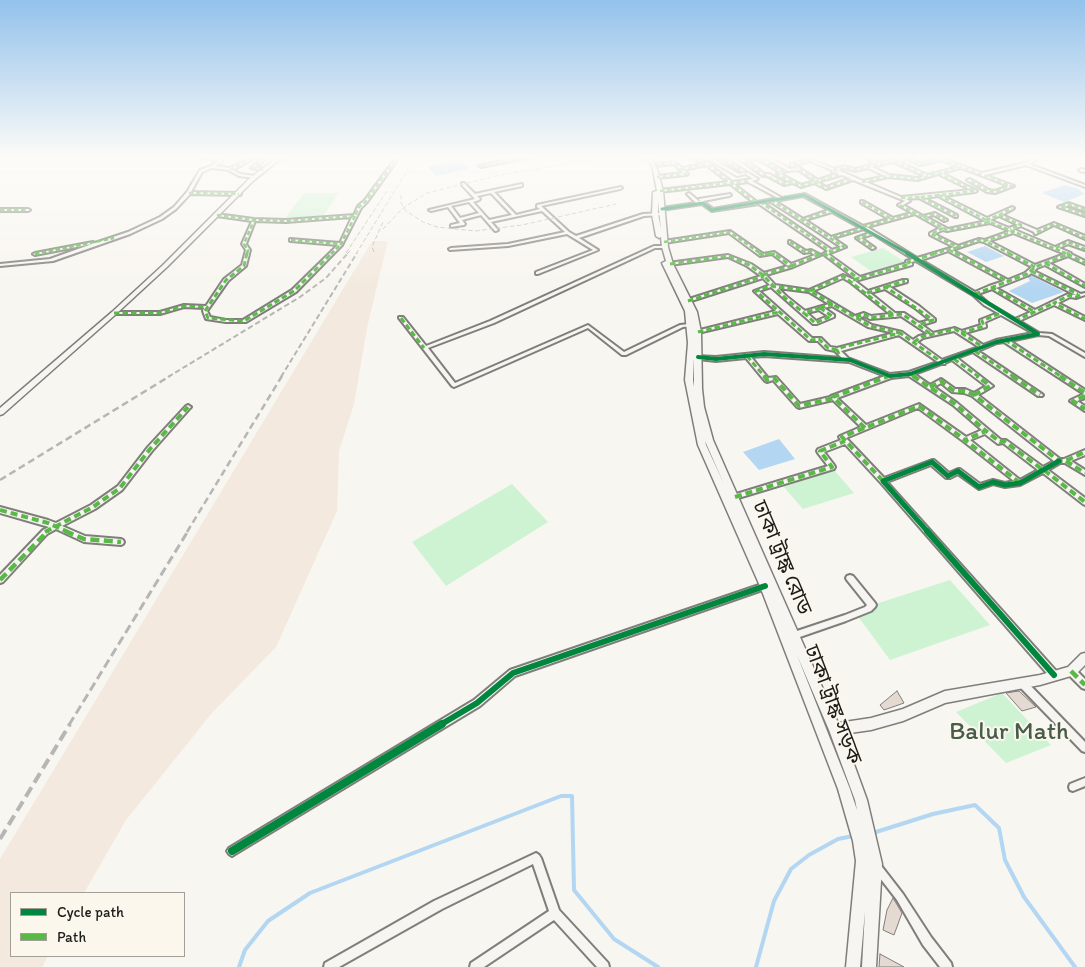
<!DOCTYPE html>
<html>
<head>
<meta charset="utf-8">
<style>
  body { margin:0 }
  #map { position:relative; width:1085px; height:967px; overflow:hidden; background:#f8f6f0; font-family:Itim,sans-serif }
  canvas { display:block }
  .legend { position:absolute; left:10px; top:892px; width:175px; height:65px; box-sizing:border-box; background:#fbf7ec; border:1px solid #a29f99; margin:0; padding:6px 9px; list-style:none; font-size:15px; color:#1c1c1c }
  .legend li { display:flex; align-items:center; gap:10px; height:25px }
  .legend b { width:25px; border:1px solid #a29f99 }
</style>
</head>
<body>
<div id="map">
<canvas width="1085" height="967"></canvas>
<ul class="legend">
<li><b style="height:6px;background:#00873e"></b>Cycle path</li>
<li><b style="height:6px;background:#58b947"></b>Path</li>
</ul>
</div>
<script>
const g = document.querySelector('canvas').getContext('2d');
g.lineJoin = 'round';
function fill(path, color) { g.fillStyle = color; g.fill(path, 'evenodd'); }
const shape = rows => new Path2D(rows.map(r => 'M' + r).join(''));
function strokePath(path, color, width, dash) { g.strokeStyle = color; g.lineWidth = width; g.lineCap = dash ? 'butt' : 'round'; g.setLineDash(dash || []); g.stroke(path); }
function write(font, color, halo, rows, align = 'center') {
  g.font = font + ' Itim,"Noto Sans Bengali",sans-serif'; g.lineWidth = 4; g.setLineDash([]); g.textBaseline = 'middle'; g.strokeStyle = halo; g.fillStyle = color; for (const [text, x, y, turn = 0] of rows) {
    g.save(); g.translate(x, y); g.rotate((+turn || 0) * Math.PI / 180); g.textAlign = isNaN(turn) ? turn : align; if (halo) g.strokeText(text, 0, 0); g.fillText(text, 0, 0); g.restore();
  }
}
fill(shape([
  [372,241,388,241,368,323,354,404,339,451,337,511,276,647,212,713,126,820,84,893,11,893,11,956,48,956,42,967,0,967,0,859]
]), '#f3e9de');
fill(shape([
  [304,193,339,193,323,216,285,218],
  [883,248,908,264,875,274,851,257],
  [834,470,854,493,803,509,782,485],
  [512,484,548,522,446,586,412,542],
  [950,580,990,625,890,660,854,611],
  [1002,693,1051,745,1006,763,956,712]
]), '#cef3d3');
fill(shape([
  [460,159,470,169,436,176,428,167],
  [1065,185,1077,188,1085,194,1064,202,1042,193],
  [985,246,1004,256,986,262,967,252],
  [1031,275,1042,281,1064,292,1032,303,1009,291,1030,281,1027,276],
  [779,439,795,459,759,470,743,452]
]), '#b3d6f2');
strokePath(shape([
  [876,832,933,814,975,805,999,828,1005,860,1024,897,1075,967],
  [239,967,245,950,268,921,310,893,561,796,572,796,574,890,614,939,658,967],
  [756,967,774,901,791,869,809,855,838,839,853,836]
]), '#b3d6f2', 4);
const building = shape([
  [897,691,904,703,884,710,880,705,897,691],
  [1019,691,1036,707,1022,711,1006,693,1019,691],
  [893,898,902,913,894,935,883,930,887,910,893,898],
  [880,954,904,967,879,967,880,954]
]);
fill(building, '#e5dad2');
strokePath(building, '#7f7e7b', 1);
const street = shape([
  [202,156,206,156,222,160,222,162,215,166,230,168,251,157,251,156,266,156,268,157,256,167,265,169,265,171,251,168,263,158,255,158,233,170,240,174,255,176,256,176,256,178,239,176,228,170,212,168,202,172,191,192,239,193,241,194,240,195,190,194,176,209,162,219,130,234,53,261,0,266,0,264,50,259,92,244,35,255,33,254,35,253,93,242,95,243,128,232,160,217,174,207,187,192,200,170,211,166,218,161,202,157,202,156],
  [397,156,400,156,367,202,361,208,342,245,296,292,246,322,226,322,206,319,203,311,204,308,184,307,160,314,114,314,112,313,114,312,160,312,184,305,206,306,224,279,242,265,246,250,242,244,252,221,217,216,216,216,216,214,254,219,286,220,354,215,358,206,365,200,397,156],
  [352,217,340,243,290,239,290,241,291,241,338,245,292,290,243,320,226,320,210,317,207,311,228,281,246,266,250,250,246,244,255,221,286,222,352,217],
  [502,156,505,156,510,160,530,156,536,156,481,167,479,166,506,160,502,156],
  [687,156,691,156,708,163,732,182,753,179,746,174,737,176,703,156,707,156,739,174,744,173,717,156,721,156,758,179,752,181,782,198,805,194,863,226,889,219,861,203,861,201,863,201,893,218,912,213,898,205,905,201,853,180,826,189,814,183,801,187,793,183,784,185,767,176,763,176,735,156,739,156,745,160,757,157,757,159,747,161,765,174,769,174,785,183,790,182,777,175,777,173,780,172,759,160,759,158,766,156,773,156,773,157,770,158,790,169,795,168,791,166,791,164,807,160,798,156,802,156,835,169,844,166,855,169,875,164,862,156,865,156,878,163,906,157,920,163,942,158,982,173,1025,163,1039,156,1042,156,1029,164,1085,185,1085,187,1026,165,985,175,1014,186,995,193,987,192,967,180,970,179,989,190,995,191,1009,186,961,168,942,173,977,191,975,192,943,196,987,218,1012,207,1014,208,1013,209,1002,215,1037,230,1054,223,1085,236,1085,239,1054,225,1036,234,1035,234,1034,232,1021,226,1012,230,1016,230,1017,231,1055,247,1068,241,1085,247,1085,250,1068,244,1059,248,1071,253,1071,254,1085,261,1085,264,1068,256,1049,263,1085,284,1085,287,1045,265,1037,268,1034,271,1081,294,1085,293,1085,295,1076,298,1070,297,1058,303,1085,317,1085,320,1054,305,1019,321,1039,333,1052,334,1085,353,1085,357,1049,336,1038,335,1010,341,1085,390,1085,398,1077,401,1085,406,1085,411,1070,401,1071,400,1084,394,1004,342,997,343,978,351,1042,394,1043,395,1042,396,1038,396,973,352,957,358,993,386,978,395,1060,459,1064,459,1085,450,1085,455,1071,461,1085,470,1085,475,1065,463,1060,463,1048,470,1085,498,1085,505,1083,504,1043,473,1020,485,1005,487,993,484,979,489,958,474,950,478,946,478,931,465,887,482,1057,672,1058,675,1057,678,1054,679,1051,678,881,483,845,444,824,452,834,465,835,467,834,469,735,499,733,499,732,497,733,495,828,466,818,453,817,451,818,449,841,440,839,437,840,436,861,427,833,400,799,408,797,407,773,380,767,382,765,381,746,358,716,361,698,359,695,357,696,356,716,357,764,352,842,358,835,351,826,349,818,341,809,341,778,314,698,333,696,333,696,331,776,311,754,291,770,285,763,278,688,302,686,301,686,300,761,276,747,266,728,257,670,265,668,264,668,263,728,255,751,264,764,273,788,266,772,254,760,256,729,233,664,243,662,242,664,241,730,231,763,254,774,252,791,264,815,255,810,252,804,253,789,243,789,241,790,241,806,251,811,250,821,255,793,267,766,275,775,285,809,290,843,275,852,279,856,279,823,254,828,251,759,204,712,211,702,204,661,210,660,209,662,208,696,203,687,194,689,193,700,202,699,199,730,194,731,195,729,196,703,201,713,209,753,202,730,184,659,192,658,191,660,190,728,182,706,165,684,170,688,174,686,175,657,178,655,177,657,176,683,173,674,164,654,166,653,166,653,164,675,162,682,168,703,164,687,156],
  [766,158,788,171,798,170,815,181,801,185,781,174,785,172,763,159,766,158],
  [906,159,920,165,942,160,958,167,928,175,897,161,906,159],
  [810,161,832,170,832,172,839,173,818,180,795,165,810,161],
  [893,162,924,176,918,178,889,175,872,167,893,162],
  [844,168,855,171,868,168,885,176,863,181,838,170,844,168],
  [938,174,971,190,901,197,866,182,888,177,918,180,938,174],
  [842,175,850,178,826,187,817,182,842,175],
  [748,182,778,198,757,202,734,184,748,182],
  [803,196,829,210,803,219,775,201,803,196],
  [938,196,985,221,987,221,948,229,926,217,934,215,944,221,947,220,935,213,923,216,903,205,910,201,906,199,919,198,955,217,957,217,957,215,924,198,938,196],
  [771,202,801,221,841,247,832,250,763,203,771,202],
  [832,212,861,228,831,237,805,220,832,212],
  [915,214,940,228,930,233,930,235,954,247,917,258,867,227,915,214],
  [999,216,1018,225,1009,228,990,220,999,216],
  [990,223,1010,231,985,240,979,239,958,246,934,234,943,230,947,231,990,223],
  [864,229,870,233,856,238,872,249,875,248,861,238,873,234,913,259,906,261,906,262,907,263,860,277,828,254,846,247,833,238,864,229],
  [1013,233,1065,254,1035,265,989,241,1013,233],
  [979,241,984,242,1032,267,1025,273,1008,280,952,250,979,241],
  [948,251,1004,281,989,286,975,292,921,260,948,251],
  [916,261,973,295,984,305,998,313,980,320,980,321,981,325,962,331,955,328,933,333,922,325,935,321,935,319,919,306,890,287,907,282,907,280,903,280,868,291,855,281,912,265,912,264,911,262,916,261],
  [1031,273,1076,295,1068,294,1035,310,996,288,1029,275,1031,273],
  [843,278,850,282,890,314,871,316,864,313,855,316,813,291,843,278],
  [771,287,813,324,817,324,834,317,834,315,824,308,832,306,868,327,894,333,837,348,830,347,821,338,812,338,759,291,771,287],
  [778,288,809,292,829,304,805,311,786,296,778,288],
  [885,289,915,308,930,320,919,323,904,313,895,313,870,293,885,289],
  [992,289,1031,312,1015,319,988,303,978,294,992,289],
  [819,310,828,316,816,321,807,313,819,310],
  [1001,315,1033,333,996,340,983,345,965,333,986,327,986,326,985,322,1001,315],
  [864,316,870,319,893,317,895,317,901,316,928,334,919,336,913,340,902,332,872,325,859,318,864,316],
  [954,331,979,347,942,360,917,342,923,338,954,331],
  [899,335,938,362,909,372,890,374,848,358,841,351,899,335],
  [764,356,849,362,885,376,831,396,830,397,800,404,776,377,768,378,751,357,764,356],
  [952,360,986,386,974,393,965,389,955,389,941,379,930,385,914,374,941,364,945,364,945,363,952,360],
  [909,376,953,405,982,430,966,437,919,404,866,425,837,398,891,378,909,376],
  [941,383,952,392,964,393,972,396,1054,461,1043,467,1006,440,1001,440,957,403,934,387,941,383],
  [918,408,963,441,1014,481,1005,483,993,480,980,484,960,469,958,469,949,473,934,460,932,460,884,478,846,438,918,408],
  [985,434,998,444,1003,443,1038,470,1020,480,970,440,985,434],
  [1081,169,1085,170,1085,172,1080,171,1079,170,1081,169],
  [462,183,464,183,475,194,522,184,522,186,494,192,516,215,540,209,537,207,537,205,621,187,622,188,620,189,541,206,569,232,576,236,643,214,662,213,664,214,662,215,644,216,579,238,598,250,538,274,536,274,536,272,593,250,567,234,508,246,450,250,449,249,451,248,508,244,565,232,542,211,491,222,498,230,496,231,495,231,481,215,462,220,465,224,464,225,451,227,451,225,460,223,448,207,431,211,429,210,475,199,462,185,462,183],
  [491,193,512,215,489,220,473,202,479,200,480,199,477,196,491,193],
  [469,202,479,213,460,218,451,206,469,202],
  [1069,203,1085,209,1085,211,1069,205,1064,207,1085,214,1085,216,1058,207,1069,203],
  [0,209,28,209,30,210,28,211,0,211,0,209],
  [654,246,665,246,667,247,665,248,655,248,494,323,428,348,455,383,588,325,624,352,680,325,690,324,692,325,692,326,683,327,626,355,622,355,588,328,454,387,452,386,399,318,399,317,403,317,426,346,490,321,654,246],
  [188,405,191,407,190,408,152,451,122,490,95,509,62,526,85,536,121,539,123,540,124,542,123,544,121,545,84,542,56,529,47,534,3,582,0,583,0,575,43,530,49,527,0,513,0,507,48,520,56,523,91,505,118,486,148,447,186,406,188,405],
  [850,575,853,576,875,603,876,605,875,607,871,611,846,621,794,639,791,637,790,635,791,633,845,615,865,607,867,605,847,580,846,578,847,576,850,575],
  [765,583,768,584,769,586,768,588,515,676,480,706,235,854,232,856,229,854,227,851,229,848,474,700,510,670,765,583],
  [1071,667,1074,668,1085,679,1085,689,1082,688,1068,674,1067,671,1068,668,1071,667],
  [1022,679,1025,680,1085,742,1085,752,1082,751,1019,686,1018,683,1019,680,1022,679],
  [1085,778,1085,786,1073,791,1070,790,1069,787,1070,784,1085,778],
  [536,853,539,855,541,858,559,910,608,963,609,967,597,967,554,920,484,967,470,967,471,963,549,911,533,864,442,909,339,967,324,967,325,963,434,901,536,853],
  [876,861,879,863,903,894,931,937,951,963,952,967,940,967,923,945,897,900,873,869,871,866,873,863,876,861]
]);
const secondary = shape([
  [279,156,284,156,253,181,167,267,116,314,3,414,0,415,0,408,112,312,163,265,249,179,279,156],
  [644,156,648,156,656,165,663,191,668,247,673,264,697,312,701,332,702,389,704,407,713,440,838,723,871,718,903,709,945,691,1040,675,1068,667,1081,654,1085,653,1085,665,1075,675,1071,676,1040,685,945,703,903,721,871,730,843,734,867,800,882,864,876,967,862,967,865,911,860,967,846,967,856,861,853,841,838,789,760,586,698,445,685,380,688,343,685,311,662,263,666,261,662,247,661,237,659,238,656,236,652,214,653,192,657,191,652,165,644,156],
  [658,201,661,229,658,214,658,201],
  [694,358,694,387,693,380,694,358],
  [705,441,724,484,706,445,705,441],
  [797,655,829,730,855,800,857,810,850,789,797,655]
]);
strokePath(street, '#7f7e7b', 4);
strokePath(secondary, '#7f7e7b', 3);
fill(street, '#f6f5f1');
fill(secondary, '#f6f5f1');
strokePath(shape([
  [401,195,401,203,406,211,423,222,437,227,475,231,522,225,616,204],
  [383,229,403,208,427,193,500,175,604,158],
  [374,252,372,247,383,222],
  [346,253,387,191],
  [347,254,352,249],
  [356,254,416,156]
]), '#b7b6b4', 1, [4.5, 2.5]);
strokePath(shape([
  [168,377,300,297,326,278,348,253],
  [281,377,357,253]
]), '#b7b6b4', 2, [5.5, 3]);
strokePath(shape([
  [0,480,170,376],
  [187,532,282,376]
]), '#b7b6b4', 2.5, [7, 4]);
strokePath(shape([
  [69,725,188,531]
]), '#b7b6b4', 3, [9, 4.5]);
strokePath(shape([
  [0,839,70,724]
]), '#b7b6b4', 4, [11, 5.5]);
strokePath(shape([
  [503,156,509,161,534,156],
  [689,156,707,164,756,203],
  [719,156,747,173],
  [772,156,760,159,783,172,778,174,801,186,841,174],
  [863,156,877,164],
  [254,157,266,157,253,168,264,170],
  [756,158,744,161,764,175,784,184,793,182],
  [811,160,792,165,818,181],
  [894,161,927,176],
  [654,165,675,163,686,174,657,177],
  [481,166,509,161],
  [681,169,707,164],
  [230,170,254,157,251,156],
  [833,171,844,167,855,170,906,158,920,164,942,159,961,167],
  [938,173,975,191,939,195,990,222],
  [814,182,826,188,852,179],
  [862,182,888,176,918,179,961,167,1012,186,995,192,988,191,969,180],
  [660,191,749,181],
  [189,193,239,194],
  [939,195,920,197,956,216],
  [901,198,920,197],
  [771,200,844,247,826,254],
  [760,202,832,252],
  [862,202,892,219],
  [900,205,947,230,990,222,1068,254],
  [0,210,28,210],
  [1085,210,1069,204,1060,207,1085,215],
  [217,215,254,220],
  [999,215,1012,208],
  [923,217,934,214,945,220],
  [802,220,830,211],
  [986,220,999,215,1021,225,1010,229],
  [863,227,915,213],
  [943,228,931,234,958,247,979,240,985,241],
  [1037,232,1054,224,1085,238],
  [873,233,858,238,873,248],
  [833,237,865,228],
  [291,240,341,244,355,216],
  [664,242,730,232,761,254],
  [790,242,805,252,810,251,818,254],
  [1056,248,1068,242,1085,249],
  [949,250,957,254],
  [35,254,114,238],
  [247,254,248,250,244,244,254,220,286,221,355,216,359,207,366,201,398,156],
  [331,254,341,244],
  [765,254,775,254],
  [933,254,958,247],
  [1011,254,985,241,1015,231]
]), '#58b947', 2.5, [4.5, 2.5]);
strokePath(shape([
  [247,253,244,266,226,280,205,311,208,318,244,321,294,291,332,253],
  [759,253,762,255,772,253],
  [827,253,825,254,859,279],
  [955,253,1007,281],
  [1008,253,1035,267],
  [35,254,39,253],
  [1067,254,1085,263],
  [1045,263,1085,286],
  [670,264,728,256,749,265,763,275,784,297,804,313],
  [791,266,819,255,815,253],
  [1031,271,1078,294],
  [763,275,791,266,773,253],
  [853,280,910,264,908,262,937,253],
  [886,287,905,281],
  [991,287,1035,312],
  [810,291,843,276,895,316],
  [867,293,886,287,933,320,918,325],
  [975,294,1027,274,1035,267,1069,254,1067,253],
  [1080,295,1076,297,1070,295,1054,303,1085,319],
  [688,301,764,276],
  [820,308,832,316,815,323,804,313,820,308],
  [820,308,833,304],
  [114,313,160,313,184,306,208,307],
  [856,317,864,314,870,318,902,314,931,334],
  [401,318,424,348],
  [1015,321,1054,303],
  [698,332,779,312],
  [961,333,984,326,982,321,1001,313],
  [1005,340,1062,377],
  [914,342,921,337,955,329,983,347],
  [837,350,828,348,819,339,811,340,756,291,771,286,810,291,870,326,900,333],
  [975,351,1014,377],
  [839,354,837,350,843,347,900,333,943,363],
  [747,356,765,377],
  [954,359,979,377],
  [910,374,915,377],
  [886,377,890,376]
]), '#58b947', 3, [5.5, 3]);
strokePath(shape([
  [764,376,767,380,774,378,799,406,834,398],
  [913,376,955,404,986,431],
  [1012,376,1040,395],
  [1060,376,1085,393],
  [930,387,941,381,954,391,965,391,974,395,1059,461,1065,461,1085,452],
  [974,395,990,386,977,376],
  [1085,396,1073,401,1085,409],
  [865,428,833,397,889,376],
  [1066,461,1085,473],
  [1044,470,1085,502],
  [883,481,842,437,919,406,965,440],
  [1020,483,965,440,986,431,1000,442,1004,441,1043,470],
  [735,497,832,467,820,451,845,441],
  [0,510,48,523,68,532],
  [45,532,93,507,120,488,150,449,188,407]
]), '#58b947', 4, [7, 4]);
strokePath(shape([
  [65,531,84,539,121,542],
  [0,580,48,531],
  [1071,671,1085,685]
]), '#58b947', 4.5, [9, 4.5]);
strokePath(shape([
  [662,209,703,203,712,210,804,195,909,254]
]), '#00873e', 3);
strokePath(shape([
  [698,357,716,359,764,354,850,360,890,376,910,374,996,342,1038,334,907,253]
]), '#00873e', 4);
strokePath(shape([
  [928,532,883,481,932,462,948,476,958,471,979,487,993,482,1005,485,1020,483,1059,461]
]), '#00873e', 5);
strokePath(shape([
  [927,531,1054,675],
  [440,725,477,703,513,673,765,586]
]), '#00873e', 6);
strokePath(shape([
  [232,851,442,724]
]), '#00873e', 8);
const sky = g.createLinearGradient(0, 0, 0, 291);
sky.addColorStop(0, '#93c2ec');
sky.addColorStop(0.54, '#fcfbf8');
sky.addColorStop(1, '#fcfbf800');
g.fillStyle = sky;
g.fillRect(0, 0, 1085, 291);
write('21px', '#1c1c1c', '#fbf7ec', [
  ["ঢাকা ট্রাঙ্ক রোড",781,558,67],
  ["ঢাকা ট্রাঙ্ক সড়ক",832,705,69]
]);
write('25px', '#475c4c', '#fbf7ec', [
  ["Balur Math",1009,733]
]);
</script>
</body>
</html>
